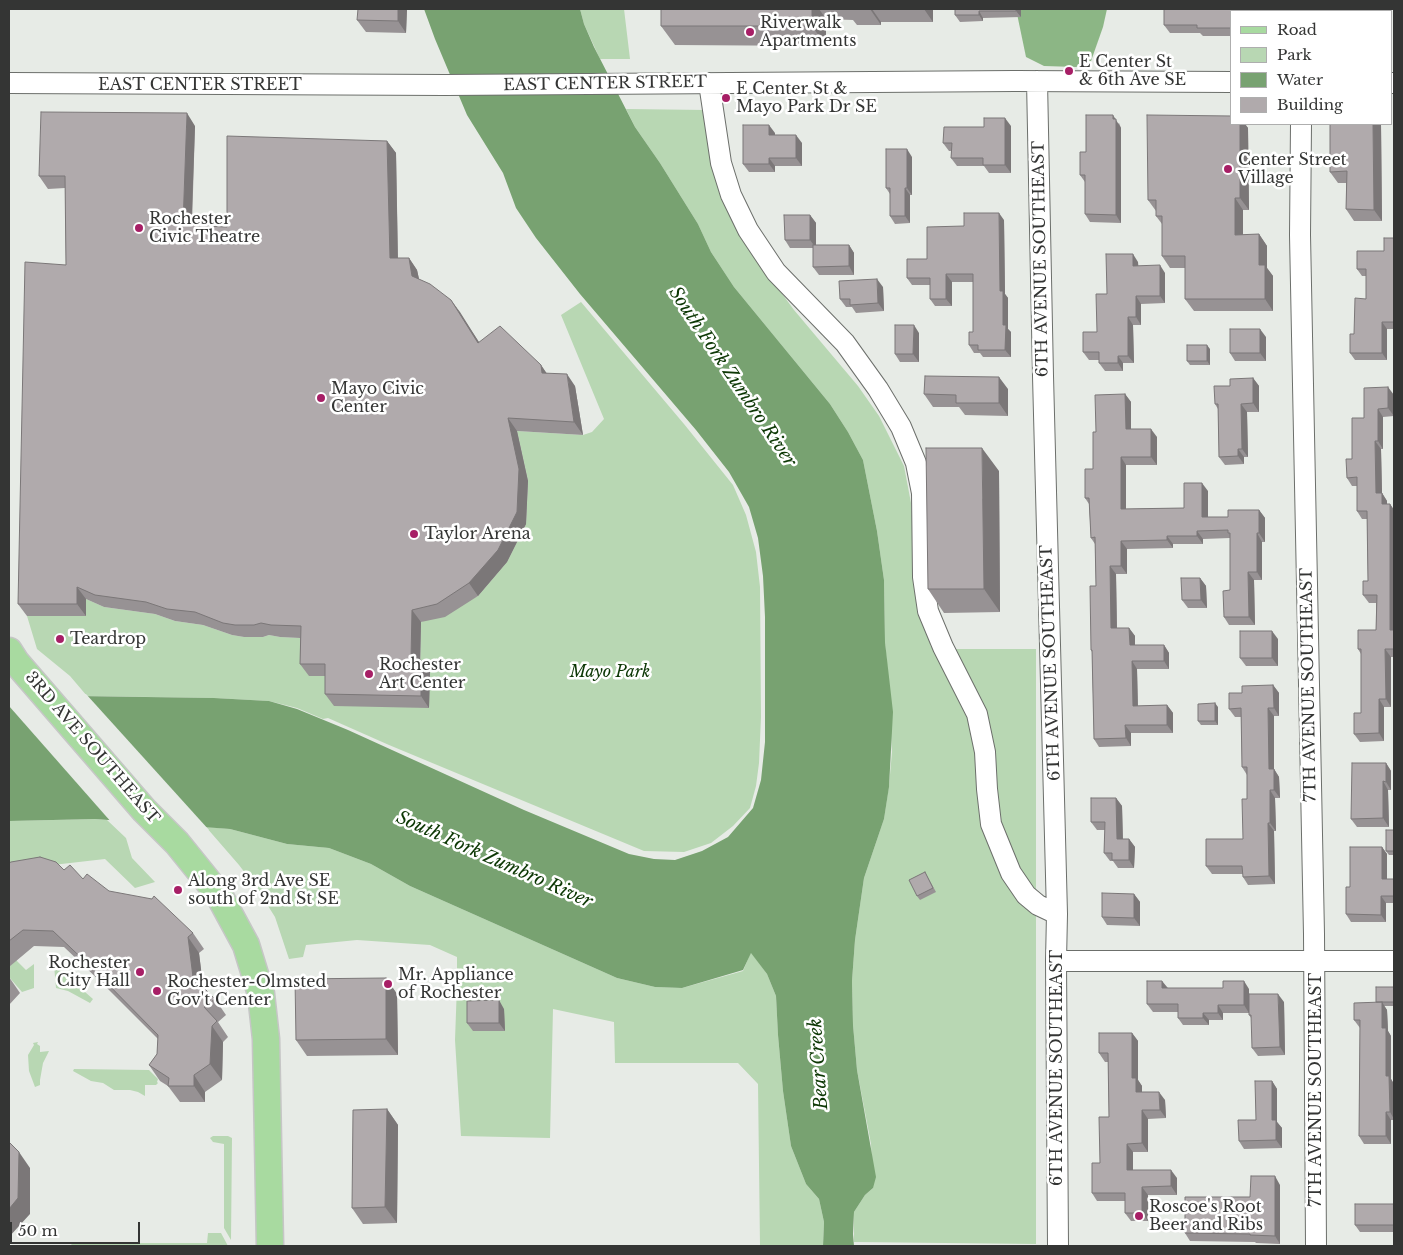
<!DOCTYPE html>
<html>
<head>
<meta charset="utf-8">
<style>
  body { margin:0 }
  #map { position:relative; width:1403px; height:1255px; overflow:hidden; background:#e7ebe6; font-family:"Libre Baskerville",serif }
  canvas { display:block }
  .frame { position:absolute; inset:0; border:10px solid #343534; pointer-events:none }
  .legend { position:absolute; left:1230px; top:10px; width:162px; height:115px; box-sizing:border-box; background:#fff; border:1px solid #aeaeae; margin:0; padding:6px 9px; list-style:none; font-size:15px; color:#343534 }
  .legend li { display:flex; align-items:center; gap:10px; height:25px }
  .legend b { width:25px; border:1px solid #aeaeae }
  .scale { position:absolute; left:10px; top:1222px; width:130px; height:22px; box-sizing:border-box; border:2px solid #343534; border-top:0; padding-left:6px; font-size:15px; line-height:18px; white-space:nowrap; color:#343534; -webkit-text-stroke:4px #fff; paint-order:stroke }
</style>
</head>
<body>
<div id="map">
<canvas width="1403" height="1255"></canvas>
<div class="frame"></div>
<ul class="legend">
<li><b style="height:6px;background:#a8daa0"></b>Road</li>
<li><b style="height:14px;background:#b8d7b3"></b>Park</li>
<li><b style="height:14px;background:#78a271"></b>Water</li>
<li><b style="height:14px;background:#b0aaac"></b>Building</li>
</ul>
<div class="scale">50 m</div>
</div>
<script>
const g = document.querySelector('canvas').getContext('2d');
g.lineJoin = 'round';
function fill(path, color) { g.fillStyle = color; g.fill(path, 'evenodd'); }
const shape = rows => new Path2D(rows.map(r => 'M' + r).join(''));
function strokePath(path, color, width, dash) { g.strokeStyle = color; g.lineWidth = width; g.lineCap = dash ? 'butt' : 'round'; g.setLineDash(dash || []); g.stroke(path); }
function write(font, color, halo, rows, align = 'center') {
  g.font = font + ' "Libre Baskerville",serif'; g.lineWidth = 5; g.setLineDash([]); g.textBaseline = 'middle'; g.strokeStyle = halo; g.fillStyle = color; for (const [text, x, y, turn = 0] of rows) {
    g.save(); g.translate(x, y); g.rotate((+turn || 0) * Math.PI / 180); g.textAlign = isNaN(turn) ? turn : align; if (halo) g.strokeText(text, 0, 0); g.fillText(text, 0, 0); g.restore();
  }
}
fill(shape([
  [580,9,624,9,630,59,600,59,584,24],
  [626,109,706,110,769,276,794,310,858,386,879,416,904,466,911,503,918,596,931,647,955,649,1036,649,1036,1244,854,1242,854,1212,865,1195,873,1188,871,1144,857,1070,853,1025,852,981,855,940,864,878,884,819,889,786,892,752,888,676,885,642,884,580,877,531,863,460,848,432,830,404,734,287,711,252,698,224,660,163,635,127],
  [581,302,684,424,733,485,746,515,756,552,760,587,761,717,759,763,756,786,750,808,733,826,711,843,684,852,644,851,389,745,328,718,323,719,297,708,269,701,214,698,87,696,70,676,37,649,27,616,86,616,86,599,104,607,155,614,175,621,203,625,232,635,244,637,263,637,269,635,280,637,303,638,420,672,421,622,478,596,507,562,526,524,528,481,517,431,583,435,592,432,604,419,561,315],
  [95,819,107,820,126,838,132,858,155,882,135,888,105,859,9,870,9,821],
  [206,827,230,829,287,844,329,848,371,864,410,886,617,978,655,987,682,988,743,971,751,952,767,974,776,996,778,1035,783,1091,791,1146,806,1184,819,1199,824,1222,823,1245,760,1246,758,1084,738,1063,615,1063,614,1022,553,1009,550,1138,461,1136,455,1040,457,985,457,957,430,945,357,940,306,945,303,957,289,959,275,917,258,890,239,865],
  [16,960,26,970,34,964,34,988,22,992,9,977,9,967],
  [54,965,93,999,90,1003,68,991,56,988],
  [38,1042,37,1044,40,1046,40,1052,49,1051,43,1063,40,1080,40,1085,35,1087,29,1071,28,1055,34,1045,33,1043],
  [74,1069,149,1070,158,1079,157,1082,158,1083,156,1085,145,1085,145,1096,138,1092,130,1090,114,1090,103,1083,91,1081,73,1071],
  [213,1136,228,1136,232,1138,231,1240,224,1228,224,1144,213,1142,210,1138],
  [208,1233,221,1233,228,1246,71,1246,72,1242,74,1243,207,1243]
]), '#b8d7b3');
fill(shape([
  [1016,9,1107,9,1103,27,1091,61,1076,67,1044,66,1026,57]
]), '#8cb685');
fill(shape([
  [424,9,580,9,584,24,594,47,635,127,660,163,698,224,711,252,734,287,830,404,848,432,863,460,877,531,884,580,885,642,893,712,889,787,884,819,864,878,855,940,852,981,853,1025,857,1070,876,1177,873,1188,865,1195,854,1212,853,1234,854,1246,823,1246,824,1222,819,1199,806,1184,791,1146,783,1091,778,1035,776,996,767,974,751,953,743,970,682,988,655,987,617,978,410,886,371,864,329,848,287,844,230,829,95,819,9,821,9,695,214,698,269,701,297,709,348,730,524,810,629,854,654,859,675,860,702,851,728,837,753,808,761,780,765,742,765,617,763,576,758,538,749,507,729,472,696,430,580,294,536,238,516,208,503,173,467,115,435,39]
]), '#78a271');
fill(shape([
  [9,693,86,694,209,830,112,823,9,706]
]), '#e7ebe6');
const minor = shape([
  [1299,9,1299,11],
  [1037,81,1043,376,1057,914,1056,961,1058,1246],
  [9,83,446,85,1015,81,1232,82],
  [709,83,721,163,731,195,748,230,776,272,845,343,878,389,901,427,916,463,922,493,923,577,928,611,943,647,977,714,985,752,987,789,991,824,1011,873,1026,895,1038,905,1057,914],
  [1392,83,1394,83],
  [1301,124,1300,235,1314,934,1316,1246],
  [1056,961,1394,961]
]);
const major = shape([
  [9,651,16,662,144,810,177,843,219,895,246,945,261,994,266,1039,270,1246]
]);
strokePath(minor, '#6c6f6b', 22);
strokePath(major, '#c6c6c6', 29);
strokePath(minor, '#fff', 20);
strokePath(major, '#a8daa0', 26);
fill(shape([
  [407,9,406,33,366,32,357,20],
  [661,9,933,9,933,22,881,22,881,25,857,25,853,20,826,19,826,46,675,45,661,26],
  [955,9,1021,9,1021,17,983,18,983,21,960,22,955,15],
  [1164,9,1269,9,1269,11,1232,11,1232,36,1203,36,1200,33,1170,33,1164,25],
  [1119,123,1121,128,1121,223,1090,222,1085,214,1085,182,1080,175,1086,152],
  [1232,124,1245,124,1248,128,1249,210,1243,210,1243,235,1259,234,1267,246,1267,268,1273,276,1273,311,1194,311,1185,299,1185,268,1170,268,1162,256,1162,224,1156,216,1156,211,1148,200],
  [1330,124,1381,124,1382,221,1354,221,1346,209,1346,183,1338,183,1330,172],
  [195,126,192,225,227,227,387,141,396,153,398,258,409,258,417,270,419,279,451,300,479,342,541,365,546,373,575,386,583,435,517,431,528,481,526,524,507,562,478,596,445,617,421,622,420,660,430,672,429,708,334,706,325,694,325,676,309,676,300,664,300,638,280,637,269,635,263,637,244,637,232,635,203,625,175,621,155,614,104,607,86,599,86,616,27,616,18,604,66,265,65,188,48,189,39,176],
  [1011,126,1011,173,989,173,984,166,957,166,951,158,951,151,949,151,943,143,984,127],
  [775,133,775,135,802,143,802,166,775,166,775,172,749,172,743,164],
  [912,157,912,195,910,195,910,223,895,224,890,216,890,194,886,188],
  [810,215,816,223,816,245,849,245,854,253,854,275,819,275,813,267,813,248,790,248,785,240],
  [1004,220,1005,294,1008,298,1008,329,1011,332,1011,357,983,357,980,353,974,353,969,345,973,332,973,282,952,282,952,306,935,306,930,299,930,285,912,285,907,278,964,226],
  [1394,238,1394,329,1387,329,1387,360,1355,360,1350,353,1354,334,1366,299,1366,276,1362,276,1357,269,1384,251],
  [1138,262,1138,266,1165,273,1165,303,1141,304,1141,325,1133,325,1134,363,1123,363,1123,371,1105,371,1099,363,1099,360,1089,360,1083,352,1097,332,1107,294],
  [883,287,884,311,856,313,852,307,846,307,840,299],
  [919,333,919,362,900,362,895,354],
  [1266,337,1266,361,1235,361,1230,353],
  [1210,349,1210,365,1190,365,1187,361],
  [1253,378,1259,386,1259,412,1247,412,1248,457,1244,457,1244,464,1225,465,1219,457,1218,409,1215,404,1230,386],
  [1008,389,1008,416,965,415,959,407,933,407,924,394],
  [1125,394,1131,402,1131,429,1157,437,1157,465,1126,465,1126,509,1184,508,1208,491,1208,517,1228,517,1259,510,1265,518,1265,542,1262,542,1262,580,1254,580,1255,625,1229,625,1224,617,1230,590,1230,538,1203,539,1203,544,1173,544,1173,548,1127,549,1127,574,1116,574,1117,628,1129,628,1135,636,1135,645,1164,645,1169,653,1169,669,1137,669,1138,706,1167,705,1173,713,1173,733,1131,733,1131,746,1099,747,1094,739,1092,652,1091,650,1096,586,1095,544,1091,538,1089,504,1085,498,1093,469,1096,432],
  [1394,395,1394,416,1383,417,1383,449,1381,449,1382,493,1387,501,1387,504,1390,504,1394,510,1394,657,1391,657,1391,707,1384,707,1384,741,1360,742,1354,734,1361,713,1361,654,1358,649,1376,630,1376,603,1369,603,1363,595,1368,581,1367,519,1362,519,1357,511,1357,486,1352,486,1347,478,1364,418],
  [999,471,1000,612,944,613,928,589],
  [1200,578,1206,586,1207,608,1188,608,1182,600],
  [1278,639,1278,666,1246,666,1240,658],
  [1273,685,1279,693,1279,716,1274,716,1274,769,1279,777,1280,798,1275,798,1276,831,1274,831,1275,884,1248,885,1243,877,1243,874,1212,874,1206,866,1243,839,1247,799,1247,775,1242,767,1241,717,1235,717,1229,709,1242,693],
  [1218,707,1218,725,1201,725,1198,721],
  [1386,763,1391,771,1391,790,1388,790,1389,827,1357,827,1351,819],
  [1116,798,1122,806,1123,839,1129,839,1135,847,1134,868,1118,868,1113,861,1110,861,1104,853,1105,830,1097,830,1091,822],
  [1394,830,1394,855,1389,855,1386,851],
  [1382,847,1387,854,1387,879,1394,879,1394,903,1386,903,1386,922,1351,922,1346,914,1350,887],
  [9,863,64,870,193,933,204,949,199,953,203,987,215,999,226,1015,218,1022,228,1037,223,1042,222,1080,205,1092,205,1102,180,1102,168,1086,160,1081,149,1065,157,1054,158,1039,102,983,64,947,34,946,9,967],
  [925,872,936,892,920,900,917,896],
  [1134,894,1140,902,1140,926,1107,925,1102,917],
  [9,977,20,993,9,1005],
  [386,978,397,994,398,1055,307,1056,296,1040],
  [1162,981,1168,988,1249,989,1249,1013,1223,1013,1223,1020,1209,1020,1209,1025,1183,1025,1178,1018,1178,1012,1153,1012,1147,1004],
  [1394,988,1394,1006,1384,1006,1387,1010,1388,1031,1391,1036,1391,1079,1394,1084,1394,1120,1391,1120,1391,1144,1364,1144,1359,1136,1360,1028,1354,1020],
  [1284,1002,1285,1055,1258,1056,1252,1048,1252,1019,1249,1015],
  [504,1009,505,1031,473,1031,467,1023],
  [1132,1033,1138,1041,1138,1080,1142,1086,1142,1092,1165,1100,1166,1118,1148,1119,1148,1152,1133,1152,1133,1170,1177,1178,1177,1195,1148,1195,1148,1221,1131,1221,1125,1213,1125,1201,1097,1201,1092,1193,1100,1163,1109,1117,1108,1062,1105,1062,1099,1053],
  [1272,1081,1277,1089,1277,1122,1282,1128,1282,1148,1244,1149,1239,1141,1256,1120],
  [387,1109,398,1125,397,1223,363,1224,352,1208],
  [1280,1185,1280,1244,1256,1243,1255,1242,1190,1241,1185,1233,1250,1197],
  [1394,1204,1394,1232,1360,1232,1355,1225]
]), '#979294');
fill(shape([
  [398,9,407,9,406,33,398,21],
  [812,9,819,9,826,19,826,46,812,26],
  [870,9,872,9,881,22,881,25],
  [924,9,933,9,933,22],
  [1016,9,1021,9,1021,17,1016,11],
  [1264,9,1269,9,1269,11,1264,11],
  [1366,9,1373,9,1373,11,1366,11],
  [979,11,983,18,983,21,979,15],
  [187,113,195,126,191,237,183,225],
  [1113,115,1121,128,1121,223,1116,215],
  [1005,118,1011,126,1011,173,1005,165],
  [1240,124,1245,124,1248,128,1249,210,1240,198],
  [1373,124,1381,124,1382,221,1374,210],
  [769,125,775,133,775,143,769,135],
  [796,135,802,143,802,166,796,158],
  [387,141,396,153,398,270,390,258],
  [907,149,912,157,912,195,907,188],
  [769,158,775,166,775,172,769,164],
  [905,188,910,195,910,223,905,216],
  [1235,198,1243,210,1243,246,1235,235],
  [999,213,1004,220,1005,294,1008,298,1008,329,1011,332,1011,357,1005,350,1000,291],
  [810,215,816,223,816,248,810,240],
  [1259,234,1267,246,1267,268,1273,276,1273,311,1265,299,1259,265],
  [849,245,854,253,854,275,849,266],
  [1133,254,1138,262,1139,273,1133,266],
  [409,258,417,270,421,288,412,276],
  [1160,265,1165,273,1165,303,1160,296],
  [946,274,952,282,952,306,946,299],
  [877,279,883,287,884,311,878,303],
  [1136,296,1141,304,1141,325,1136,317],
  [451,300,460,312,487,355,478,343],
  [1128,317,1133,325,1134,363,1128,356],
  [1382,322,1387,329,1387,360,1382,353],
  [914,325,919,333,919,362,913,354],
  [1260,329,1266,337,1266,361,1260,353],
  [1207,345,1210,349,1210,365,1207,361],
  [1118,356,1123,363,1123,371,1118,363],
  [541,365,550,378,542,373],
  [567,374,575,386,583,435,574,422],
  [999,377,1008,389,1008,416,999,403],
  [1253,378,1259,386,1259,412,1253,403],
  [1388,387,1394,395,1394,416,1388,408],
  [1125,394,1131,402,1131,437,1126,429],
  [1241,404,1247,412,1248,457,1242,449],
  [1378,409,1383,417,1383,449,1378,441],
  [508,418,517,431,528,481,526,524,507,562,478,596,469,583],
  [1151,429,1157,437,1157,465,1151,457],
  [1375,441,1381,449,1382,493,1387,501,1387,512,1382,504,1376,493],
  [982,448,999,471,1000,612,984,589],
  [1238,449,1244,457,1244,464,1238,456],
  [1121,457,1126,465,1126,517,1121,509],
  [1202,483,1208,491,1208,525,1202,517],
  [1390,504,1394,510,1394,636,1390,630],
  [1259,510,1265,518,1265,542,1259,533],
  [1197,531,1203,539,1203,544,1197,536],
  [1257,533,1262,542,1262,580,1257,572],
  [1167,536,1173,544,1173,548,1167,540],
  [1121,541,1127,549,1127,574,1121,566],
  [1110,566,1116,574,1117,636,1111,628],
  [1248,572,1254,580,1255,625,1249,617],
  [1200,578,1206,586,1207,608,1201,600],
  [77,587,86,599,86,616,77,604],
  [412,610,421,622,420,672,411,659],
  [1129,628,1135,636,1135,654,1130,645],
  [1272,631,1278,639,1278,666,1272,658],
  [1164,645,1169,653,1169,669,1164,661],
  [1385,649,1391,657,1391,707,1386,699],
  [421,660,430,672,429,708,421,696],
  [1132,661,1137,669,1138,714,1133,706],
  [1273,685,1279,693,1279,716,1274,708],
  [1379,699,1384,707,1384,741,1379,733],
  [1215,703,1218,707,1218,725,1215,721],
  [1167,705,1173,713,1173,733,1167,725],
  [1268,708,1274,716,1274,769,1279,777,1280,798,1274,790,1269,769],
  [1125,725,1131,733,1131,746,1126,738],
  [1386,763,1391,771,1391,790,1386,782],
  [1383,781,1388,790,1389,827,1383,818],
  [1270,790,1275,798,1276,831,1270,823],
  [1116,798,1122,806,1123,847,1117,839],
  [1268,823,1274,831,1275,884,1269,876],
  [1129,839,1135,847,1134,868,1129,860],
  [1382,847,1387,854,1387,886,1382,879],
  [1134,894,1140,902,1140,926,1134,918],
  [1381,896,1386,903,1386,922,1381,915],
  [188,937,199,953,204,993,193,977],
  [386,978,397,994,398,1055,386,1039],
  [1162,981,1168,989,1162,988],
  [1244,981,1249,989,1249,1013,1244,1005],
  [1278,994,1284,1002,1285,1055,1280,1047],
  [499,1000,504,1009,505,1031,499,1023],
  [1382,1002,1387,1010,1388,1031,1391,1036,1391,1079,1394,1084,1394,1119,1390,1112,1386,1076,1382,1028],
  [1218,1005,1223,1013,1223,1020,1218,1013],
  [1203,1013,1209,1020,1209,1025,1203,1018],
  [212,1026,223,1042,222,1080,210,1064],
  [1132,1033,1138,1041,1138,1080,1142,1086,1142,1101,1136,1092,1132,1078],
  [194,1075,205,1092,205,1102,194,1086],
  [1272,1081,1277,1089,1277,1122,1282,1128,1282,1148,1276,1140,1272,1120],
  [1159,1092,1165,1100,1166,1118,1160,1110],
  [387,1109,398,1125,397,1223,385,1207],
  [1142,1110,1148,1119,1148,1152,1142,1143],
  [1386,1112,1391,1120,1391,1144,1386,1136],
  [1127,1144,1133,1152,1133,1178,1127,1170],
  [19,1152,30,1168,30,1214,9,1237,9,1209],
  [1171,1170,1177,1178,1177,1195,1171,1186],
  [1275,1176,1280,1185,1280,1244,1275,1236],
  [1142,1187,1148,1195,1148,1221,1142,1213]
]), '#7b7778');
const building = shape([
  [358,9,398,9,398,21,357,20,358,9],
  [661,9,812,9,812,26,661,26,661,9],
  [955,9,1016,9,1016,11,979,11,979,15,955,15,955,9],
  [1164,9,1264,9,1264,11,1232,11,1232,28,1197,28,1197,25,1164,25,1164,9],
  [1348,9,1366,9,1366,11,1348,11,1348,9],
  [41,112,187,113,183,225,227,227,227,136,387,141,390,258,409,258,412,276,430,284,451,300,478,343,500,326,541,365,542,373,567,374,574,422,508,418,519,469,517,512,498,550,469,583,437,604,412,610,411,659,421,660,421,696,325,694,325,664,300,664,301,626,271,625,261,623,254,625,235,625,223,623,195,612,167,609,146,602,95,595,77,587,77,604,18,604,25,262,66,265,65,176,39,176,41,112],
  [1086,115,1113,115,1113,119,1116,119,1116,215,1085,214,1085,175,1080,175,1080,152,1086,152,1086,115],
  [1147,115,1232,116,1232,124,1240,124,1240,198,1235,198,1235,235,1259,234,1259,265,1265,265,1265,299,1185,299,1185,256,1162,256,1162,216,1156,216,1156,200,1148,200,1147,115],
  [984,118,1005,118,1005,165,983,165,983,158,951,158,952,143,943,143,944,127,984,127,984,118],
  [1330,124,1373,124,1374,210,1346,209,1347,171,1330,172,1330,124],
  [743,125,769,125,769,135,796,135,796,158,769,158,769,164,743,164,743,125],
  [886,149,907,149,907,188,905,188,905,216,890,216,890,188,886,188,886,149],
  [964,213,999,213,1000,291,1003,291,1003,325,1006,325,1005,350,978,350,978,345,969,345,969,332,973,332,973,274,946,274,946,299,930,299,930,278,907,278,907,259,927,259,927,227,964,226,964,213],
  [784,215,810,215,810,240,785,240,784,215],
  [1384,238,1394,238,1394,322,1382,322,1382,353,1350,353,1350,334,1354,334,1355,298,1366,299,1366,269,1357,269,1357,251,1384,251,1384,238],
  [813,245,849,245,849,266,813,267,813,245],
  [1106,254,1133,254,1133,266,1160,265,1160,296,1136,296,1136,317,1128,317,1128,356,1118,356,1118,363,1099,363,1099,352,1083,352,1083,332,1097,332,1096,294,1107,294,1106,254],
  [877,279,878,303,850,305,850,299,840,299,839,281,877,279],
  [895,325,914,325,913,354,895,354,895,325],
  [1230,329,1260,329,1260,353,1230,353,1230,329],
  [1187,345,1207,345,1207,361,1187,361,1187,345],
  [925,376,999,377,999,403,956,403,956,395,924,394,925,376],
  [1253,378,1253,403,1241,404,1242,449,1238,449,1238,456,1219,457,1218,404,1215,404,1214,386,1230,386,1230,379,1253,378],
  [1388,387,1388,408,1378,409,1378,441,1375,441,1376,493,1382,493,1382,504,1390,504,1390,630,1394,630,1394,649,1385,649,1386,699,1379,699,1379,733,1354,734,1354,713,1361,713,1361,649,1358,649,1358,630,1376,630,1377,595,1363,595,1363,581,1368,581,1367,511,1357,511,1357,477,1347,478,1346,459,1352,459,1352,418,1364,418,1364,388,1388,387],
  [1125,394,1126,429,1151,429,1151,457,1121,457,1121,509,1184,508,1184,483,1202,483,1202,517,1228,517,1228,510,1259,510,1259,533,1257,533,1257,572,1248,572,1249,617,1224,617,1223,591,1230,590,1230,533,1228,533,1228,530,1197,531,1197,536,1167,536,1167,540,1121,541,1121,566,1110,566,1111,628,1129,628,1130,645,1164,645,1164,661,1132,661,1133,706,1167,705,1167,725,1125,725,1126,738,1094,739,1092,650,1091,650,1090,586,1096,586,1095,537,1091,538,1089,498,1085,498,1085,469,1093,469,1093,432,1096,432,1095,395,1125,394],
  [926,448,982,448,984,589,928,589,926,448],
  [1181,578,1200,578,1201,600,1182,600,1181,578],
  [1240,631,1272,631,1272,658,1240,658,1240,631],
  [1273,685,1274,708,1268,708,1269,769,1274,769,1274,790,1270,790,1270,823,1268,823,1269,876,1243,877,1242,866,1206,866,1206,839,1243,839,1242,799,1247,799,1247,767,1242,767,1241,708,1229,709,1229,693,1242,693,1242,686,1273,685],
  [1215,703,1215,721,1198,721,1198,704,1215,703],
  [1352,763,1386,763,1386,782,1383,781,1383,818,1351,819,1352,763],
  [1091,798,1116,798,1117,839,1129,839,1129,860,1112,860,1112,853,1104,853,1105,822,1091,822,1091,798],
  [1386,830,1394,830,1394,851,1386,851,1386,830],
  [1350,847,1382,847,1382,879,1394,879,1394,896,1381,896,1381,915,1346,914,1346,887,1350,887,1350,847],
  [40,857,56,862,64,870,70,865,83,879,87,874,109,891,152,899,154,896,193,933,188,937,193,977,215,999,204,1007,217,1021,212,1026,210,1064,194,1075,194,1086,168,1086,169,1078,149,1065,157,1054,158,1035,91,967,53,931,23,930,9,941,9,863,11,862,40,857],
  [925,872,933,888,917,896,909,880,925,872],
  [1102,893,1134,894,1134,918,1102,917,1102,893],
  [386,978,386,1039,296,1040,295,979,386,978],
  [1147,981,1162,981,1162,988,1223,988,1223,981,1244,981,1244,1005,1218,1005,1218,1013,1203,1013,1203,1018,1178,1018,1178,1004,1147,1004,1147,981],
  [1376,987,1394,987,1394,1002,1376,1002,1376,987],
  [1249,994,1278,994,1280,1047,1252,1048,1251,1015,1249,1015,1249,994],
  [499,1000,499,1023,467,1023,467,1001,499,1000],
  [1382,1002,1382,1028,1386,1028,1386,1076,1389,1076,1390,1112,1386,1112,1386,1136,1359,1136,1360,1020,1354,1020,1354,1003,1382,1002],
  [1099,1033,1132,1033,1132,1078,1136,1078,1136,1092,1159,1092,1160,1110,1142,1110,1142,1143,1127,1144,1127,1170,1171,1170,1171,1186,1142,1187,1142,1213,1125,1213,1125,1193,1092,1193,1092,1163,1100,1163,1099,1117,1109,1117,1108,1053,1099,1053,1099,1033],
  [1255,1081,1272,1081,1272,1120,1276,1120,1276,1140,1239,1141,1238,1120,1256,1120,1255,1081],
  [387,1109,385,1207,352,1208,353,1110,387,1109],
  [9,1142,19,1152,18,1198,9,1209,9,1142],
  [1251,1176,1275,1176,1275,1236,1250,1235,1250,1234,1185,1233,1185,1197,1250,1197,1251,1176],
  [1355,1204,1394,1204,1394,1225,1355,1225,1355,1204]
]);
fill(building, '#b0aaac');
strokePath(building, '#7b7778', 1);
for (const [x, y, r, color] of [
  [750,32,5,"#a71f66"],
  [1069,71,5,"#a71f66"],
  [726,98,5,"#a71f66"],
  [1228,169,5,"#a71f66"],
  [139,228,5,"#a71f66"],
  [321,398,5,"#a71f66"],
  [414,534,5,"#a71f66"],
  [60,639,5,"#a71f66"],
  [369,674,5,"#a71f66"],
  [178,890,5,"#a71f66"],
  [140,972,5,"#a71f66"],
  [388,984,5,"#a71f66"],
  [157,991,5,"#a71f66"],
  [1139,1216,5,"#a71f66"]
]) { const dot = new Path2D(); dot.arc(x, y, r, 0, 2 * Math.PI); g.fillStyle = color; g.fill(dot); strokePath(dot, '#fff', 2); }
write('16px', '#343534', '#fff', [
  ["Riverwalk",760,23],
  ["Apartments",760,41],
  ["E Center St",1079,62],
  ["& 6th Ave SE",1079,80],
  ["E Center St &",736,89],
  ["Mayo Park Dr SE",736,107],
  ["Center Street",1238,160],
  ["Village",1238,178],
  ["Rochester",149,219],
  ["Civic Theatre",149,237],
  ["Mayo Civic",331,389],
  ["Center",331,407],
  ["Taylor Arena",424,534],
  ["Teardrop",70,639],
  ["Rochester",379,665],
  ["Art Center",379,683],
  ["Along 3rd Ave SE",188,881],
  ["south of 2nd St SE",188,899],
  ["Rochester",130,963,"right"],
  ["City Hall",130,981,"right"],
  ["Mr. Appliance",398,975],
  ["of Rochester",398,993],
  ["Rochester-Olmsted",167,982],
  ["Gov't Center",167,1000],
  ["Roscoe's Root",1149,1207],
  ["Beer and Ribs",1149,1225]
], 'left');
write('16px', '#343534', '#fff', [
  ["EAST CENTER STREET",605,84,-1],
  ["EAST CENTER STREET",200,85],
  ["6TH AVENUE SOUTHEAST",1041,259,-91],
  ["6TH AVENUE SOUTHEAST",1051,663,-92],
  ["7TH AVENUE SOUTHEAST",1309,685,-91],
  ["3RD AVE SOUTHEAST",92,748,49],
  ["6TH AVENUE SOUTHEAST",1057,1068,-90],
  ["7TH AVENUE SOUTHEAST",1316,1090,-90]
]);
write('italic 16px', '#0b3604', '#fff', [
  ["Mayo Park",610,672]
]);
write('italic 18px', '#0d3805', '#fff', [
  ["South Fork Zumbro River",732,377,56],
  ["South Fork Zumbro River",494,860,24],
  ["Bear Creek",819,1064,-94]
]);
</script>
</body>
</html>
